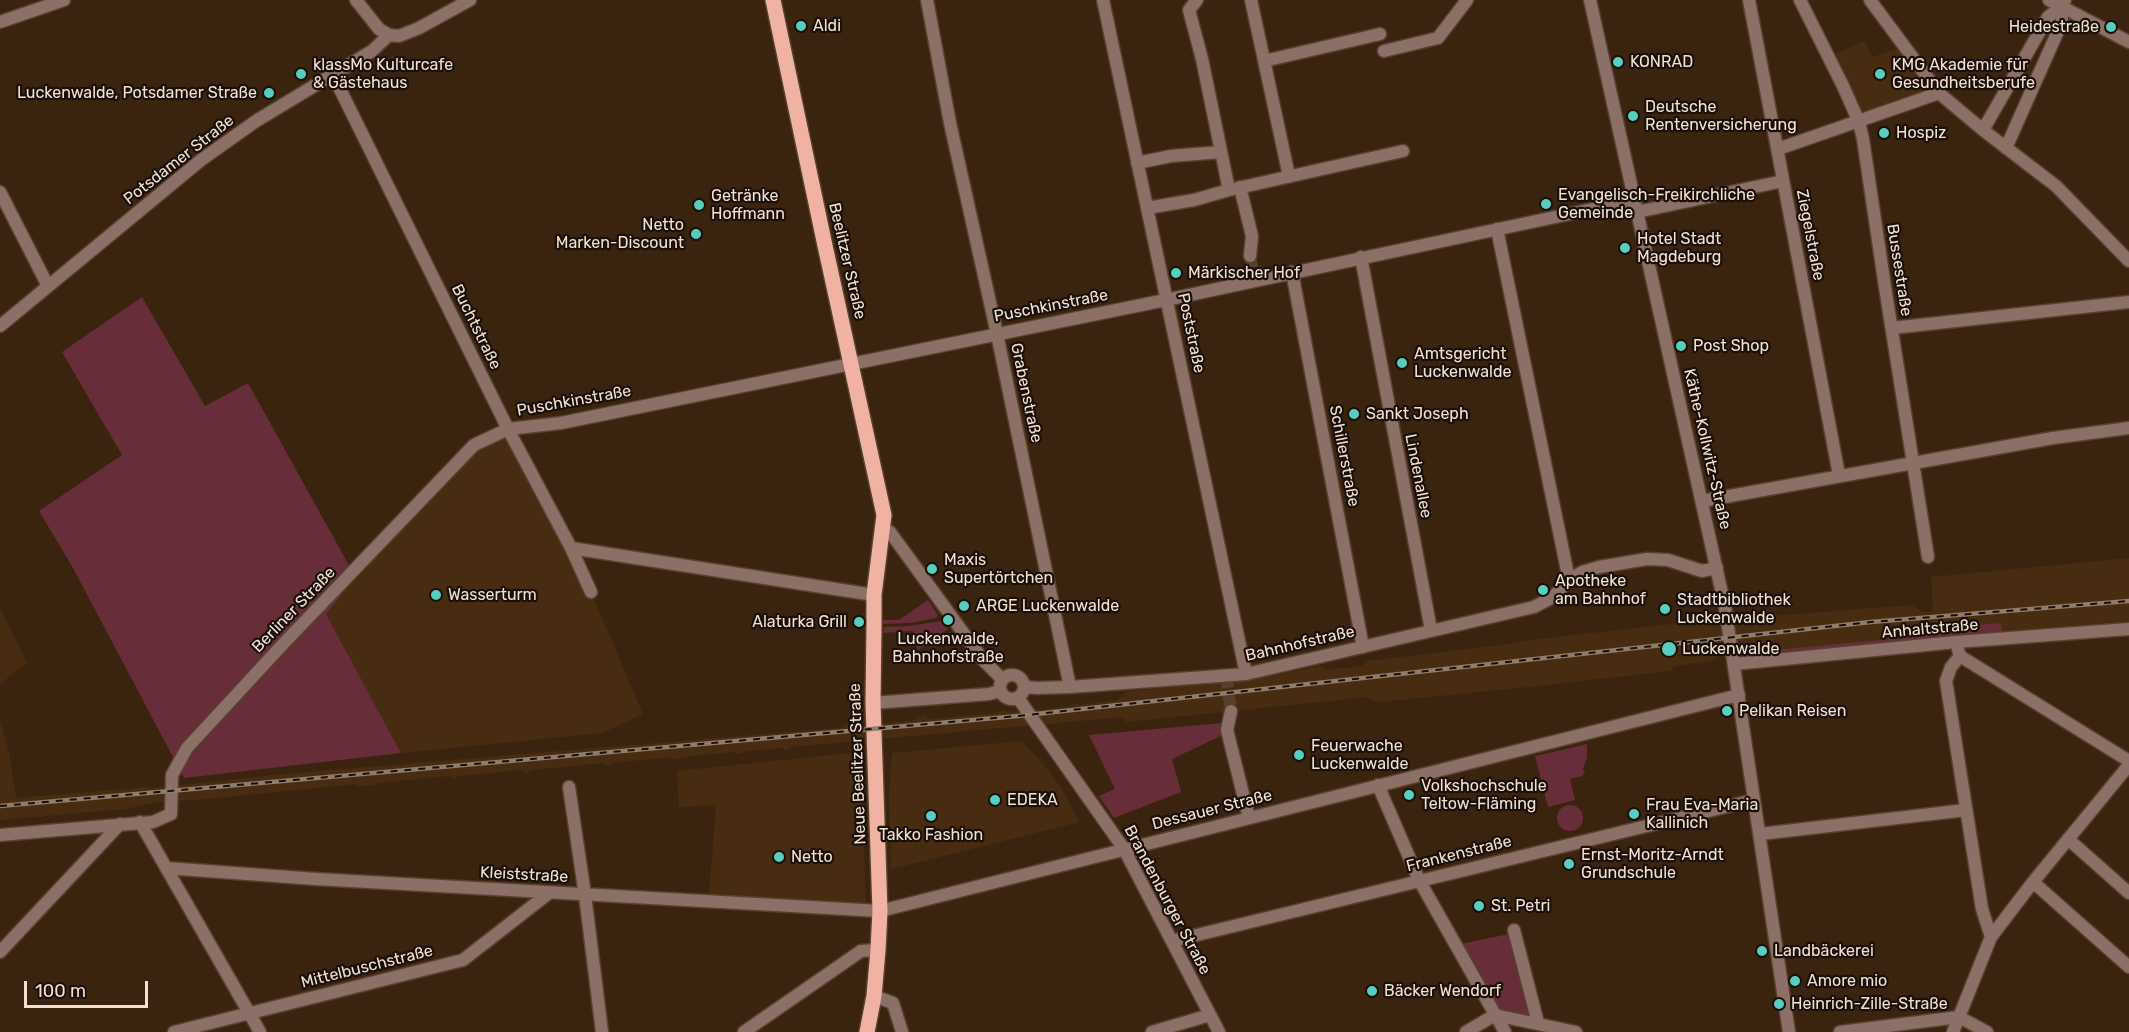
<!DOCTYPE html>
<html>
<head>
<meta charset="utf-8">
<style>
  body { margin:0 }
  #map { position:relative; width:2129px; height:1032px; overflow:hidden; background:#3b240f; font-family:Rubik,sans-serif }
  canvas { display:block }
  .scale { position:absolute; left:24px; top:981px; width:124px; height:27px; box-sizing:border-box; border:3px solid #f1e1d5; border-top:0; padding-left:8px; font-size:18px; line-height:21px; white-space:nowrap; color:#f1e1d5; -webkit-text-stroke:4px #1a1007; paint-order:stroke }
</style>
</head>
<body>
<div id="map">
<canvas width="2129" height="1032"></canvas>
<div class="scale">100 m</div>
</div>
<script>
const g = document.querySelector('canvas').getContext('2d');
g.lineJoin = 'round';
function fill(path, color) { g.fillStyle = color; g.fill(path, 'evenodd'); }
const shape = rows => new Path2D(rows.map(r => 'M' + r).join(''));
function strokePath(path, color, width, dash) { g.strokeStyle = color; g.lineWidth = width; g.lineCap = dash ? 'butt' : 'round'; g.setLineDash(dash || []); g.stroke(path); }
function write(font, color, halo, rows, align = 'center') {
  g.font = font + ' Rubik,sans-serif'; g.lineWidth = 4.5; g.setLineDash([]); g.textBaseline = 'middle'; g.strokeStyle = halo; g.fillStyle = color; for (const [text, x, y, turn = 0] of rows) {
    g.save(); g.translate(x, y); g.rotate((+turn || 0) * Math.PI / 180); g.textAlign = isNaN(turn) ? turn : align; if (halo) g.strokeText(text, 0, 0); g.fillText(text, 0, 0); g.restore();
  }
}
fill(shape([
  [1864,41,1872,57,1899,48,1931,91,1862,117,1834,55],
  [508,429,591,592,643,714,602,733,401,753,326,614,425,498,474,445],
  [2129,558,2129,621,2002,631,2001,624,1908,631,1899,638,1742,653,1721,656,1711,661,1675,666,1670,671,1528,687,1379,702,1369,700,1368,697,1126,722,1124,717,868,740,791,747,790,749,784,750,784,748,743,751,742,753,736,754,735,752,681,757,680,759,674,759,673,757,612,763,612,765,605,765,605,763,530,770,530,772,523,772,523,770,457,776,457,778,450,778,450,776,376,783,376,785,357,786,357,784,196,800,158,802,125,809,0,820,0,719,9,753,16,798,147,787,156,788,283,774,813,730,844,727,844,725,850,724,851,726,885,723,917,720,917,717,926,716,927,719,998,713,998,711,1005,710,1005,712,1036,710,1072,706,1073,704,1079,703,1080,705,1118,700,1125,692,1271,676,1322,666,1325,670,1362,666,1367,661,1517,643,1521,641,1717,619,1719,626,1738,623,1744,618,1912,605,1923,612,1933,611,1931,577],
  [0,609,27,663,0,684],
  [1022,741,1050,772,1062,789,1079,822,891,869,889,793,892,753],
  [860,752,866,905,709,896,716,805,679,807,677,771]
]), '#472c12');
fill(shape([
  [142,297,205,406,248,383,356,578,326,614,401,753,184,778,73,568,39,511,122,455,62,352],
  [928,600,938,615,936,618,910,623,883,624,883,620,899,620],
  [942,621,948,629,918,650,913,631,883,633,884,627,909,626],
  [2001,623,2002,631,1741,657,1740,654,1742,653,1899,638,1908,631],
  [1221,723,1223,735,1172,759,1181,792,1114,818,1099,796,1115,789,1089,735],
  [1587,744,1587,757,1583,769,1585,772,1582,776,1570,779,1575,800,1548,807,1535,756],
  '1557 818a13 13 0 1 1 26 0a13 13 0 1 1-26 0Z',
  [1509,934,1531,1016,1497,1010,1461,944]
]), '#672d38');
strokePath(shape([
  [1250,256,1253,270],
  [1226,676,1231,711]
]), '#56402d', 12, [12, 6]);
const minor = shape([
  [356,0,379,29,389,35,399,36,419,28,470,0],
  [927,0,950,123,997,334,1070,687],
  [1103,0,1246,674],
  [1197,0,1189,10,1202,59,1229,190],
  [1251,0,1289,176],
  [1590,0,1725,607,1789,1032],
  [1749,0,1839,475],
  [1800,0,1843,86,1859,122,1863,139,1885,287,1928,557],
  [1870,0,1939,93,1983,130,2056,186,2129,261],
  [2049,0,2129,42],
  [0,22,64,0],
  [1384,51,1438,38,1467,0],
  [1264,61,1380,34],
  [333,75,508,429,571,548,591,592],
  [1983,130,2048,17,2061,7],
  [2006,148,2062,22,2061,7,2065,0],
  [1778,149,1939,93],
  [1137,163,1171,156,1221,152],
  [1240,187,1252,236,1250,256],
  [0,192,48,286],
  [1147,208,1194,200,1229,190,1403,151],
  [1637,212,1783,181],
  [1497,229,1569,580],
  [1361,257,1431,630],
  [1292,272,1363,647],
  [0,326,201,160,256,121,372,51,389,35],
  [1892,328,2129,302],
  [1702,501,2053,438,2129,428],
  [883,531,890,532,983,660,1002,679],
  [571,548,874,595],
  [1958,649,1960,656,2129,761],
  [1960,656,1951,667,1946,681,1982,909,1991,937],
  [1734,664,1956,642,2129,629],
  '1000 687a12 12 0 1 1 24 0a12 12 0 1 1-24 0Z',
  [1024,687,1037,688,1070,687,1246,674,1534,607,1553,597,1569,580,1582,572,1599,567,1647,559,1668,560,1702,571,1717,568],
  [1018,698,1124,849,1219,1032],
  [873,703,989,694,1000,691],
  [1231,711,1227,730,1249,818],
  [1378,785,1419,880,1505,1032],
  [569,787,585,895,602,1032],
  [140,822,260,1032],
  [1760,834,1966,810],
  [0,835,153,822,171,814,172,775,187,748,284,643,474,445,508,429,561,423,1161,301,1635,200],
  [2068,839,2129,893],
  [166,868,316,879,880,911,1739,695],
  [2033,882,2129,967],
  [1514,930,1538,1023],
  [1172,941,1754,800],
  [0,952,120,824],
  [874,996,893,1003,902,1032],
  [1959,1017,1987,1032],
  [174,1032,463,960,549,893],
  [744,1032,861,951,878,950],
  [1152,1032,1210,1015],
  [1466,1032,1495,1015,1576,1032],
  [1840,1032,1959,1017],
  [1953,1032,1991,937,2033,882,2129,765]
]);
const major = shape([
  [773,0,824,241,884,515,874,595,874,626,873,703,880,911,878,950,874,996,867,1032]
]);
strokePath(minor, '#58422f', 15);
strokePath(major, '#58422f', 18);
strokePath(minor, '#8c6f67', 12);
strokePath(major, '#f0b3a3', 15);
const rail = shape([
  [0,806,1018,716,1871,622,2129,601]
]);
strokePath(rail, '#907c6b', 4.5);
strokePath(rail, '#1a1007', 2, [7]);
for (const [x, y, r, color] of [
  [801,26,6,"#57cec1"],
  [2111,27,6,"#57cec1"],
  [1618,62,6,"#57cec1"],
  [301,74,6,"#57cec1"],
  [1880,74,6,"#57cec1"],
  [269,93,6,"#57cec1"],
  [1633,116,6,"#57cec1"],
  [1884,133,6,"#57cec1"],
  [1546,204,6,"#57cec1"],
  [699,205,6,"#57cec1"],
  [696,234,6,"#57cec1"],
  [1625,248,6,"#57cec1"],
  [1176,273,6,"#57cec1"],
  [1681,346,6,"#57cec1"],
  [1402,363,6,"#57cec1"],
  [1354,414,6,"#57cec1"],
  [932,569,6,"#57cec1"],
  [1543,590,6,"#57cec1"],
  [436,595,6,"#57cec1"],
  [964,606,6,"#57cec1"],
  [1665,609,6,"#57cec1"],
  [948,620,6,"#57cec1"],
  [859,622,6,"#57cec1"],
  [1669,649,8,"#57cec1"],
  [1727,711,6,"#57cec1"],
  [1299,755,6,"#57cec1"],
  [1409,795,6,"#57cec1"],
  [995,800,6,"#57cec1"],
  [1634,814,6,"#57cec1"],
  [931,816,6,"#57cec1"],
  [779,857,6,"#57cec1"],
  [1569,864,6,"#57cec1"],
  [1479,906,6,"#57cec1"],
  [1762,951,6,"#57cec1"],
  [1795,981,6,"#57cec1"],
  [1372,991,6,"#57cec1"],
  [1779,1004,6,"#57cec1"]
]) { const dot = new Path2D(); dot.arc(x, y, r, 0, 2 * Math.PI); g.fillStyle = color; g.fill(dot); strokePath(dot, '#1a1007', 2); }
write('16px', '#f1e1d5', '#1a1007', [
  ["Aldi",813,26],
  ["Heidestraße",2099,27,"right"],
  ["KONRAD",1630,62],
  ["klassMo Kulturcafe",313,65],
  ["& Gästehaus",313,83],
  ["KMG Akademie für",1892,65],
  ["Gesundheitsberufe",1892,83],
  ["Luckenwalde, Potsdamer Straße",257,93,"right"],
  ["Deutsche",1645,107],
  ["Rentenversicherung",1645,125],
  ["Hospiz",1896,133],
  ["Evangelisch-Freikirchliche",1558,195],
  ["Gemeinde",1558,213],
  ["Getränke",711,196],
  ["Hoffmann",711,214],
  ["Netto",684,225,"right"],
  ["Marken-Discount",684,243,"right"],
  ["Hotel Stadt",1637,239],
  ["Magdeburg",1637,257],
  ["Märkischer Hof",1188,273],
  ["Post Shop",1693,346],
  ["Amtsgericht",1414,354],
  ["Luckenwalde",1414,372],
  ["Sankt Joseph",1366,414],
  ["Maxis",944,560],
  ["Supertörtchen",944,578],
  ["Apotheke",1555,581],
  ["am Bahnhof",1555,599],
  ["Wasserturm",448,595],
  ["Stadtbibliothek",1677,600],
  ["Luckenwalde",1677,618],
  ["ARGE Luckenwalde",976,606],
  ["Alaturka Grill",847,622,"right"],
  ["Luckenwalde,",948,639,"center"],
  ["Bahnhofstraße",948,657,"center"],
  ["Luckenwalde",1682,649],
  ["Pelikan Reisen",1739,711],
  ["Feuerwache",1311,746],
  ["Luckenwalde",1311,764],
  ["Volkshochschule",1421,786],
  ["Teltow-Fläming",1421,804],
  ["EDEKA",1007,800],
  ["Frau Eva-Maria",1646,805],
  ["Kallinich",1646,823],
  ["Takko Fashion",931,835,"center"],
  ["Ernst-Moritz-Arndt",1581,855],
  ["Grundschule",1581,873],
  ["Netto",791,857],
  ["St. Petri",1491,906],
  ["Landbäckerei",1774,951],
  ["Amore mio",1807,981],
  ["Bäcker Wendorf",1384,991],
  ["Heinrich-Zille-Straße",1791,1004]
], 'left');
write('16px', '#f1e1d5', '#1a1007', [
  ["Potsdamer Straße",179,160,-38],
  ["Ziegelstraße",1810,235,79],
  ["Beelitzer Straße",847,261,77],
  ["Bussestraße",1899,270,81],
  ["Puschkinstraße",1051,306,-11],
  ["Buchtstraße",476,327,64],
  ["Poststraße",1191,333,78],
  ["Grabenstraße",1026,393,78],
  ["Puschkinstraße",574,401,-10],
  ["Käthe-Kollwitz-Straße",1707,449,77],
  ["Schillerstraße",1344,456,79],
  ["Lindenallee",1418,476,79],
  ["Berliner Straße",294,610,-46],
  ["Anhaltstraße",1930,629,-5],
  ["Bahnhofstraße",1300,644,-13],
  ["Neue Beelitzer Straße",858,764,-92],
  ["Dessauer Straße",1212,810,-14],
  ["Frankenstraße",1459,854,-14],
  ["Kleiststraße",524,875,3],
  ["Brandenburger Straße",1167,900,62],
  ["Mittelbuschstraße",367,967,-14]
]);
</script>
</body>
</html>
